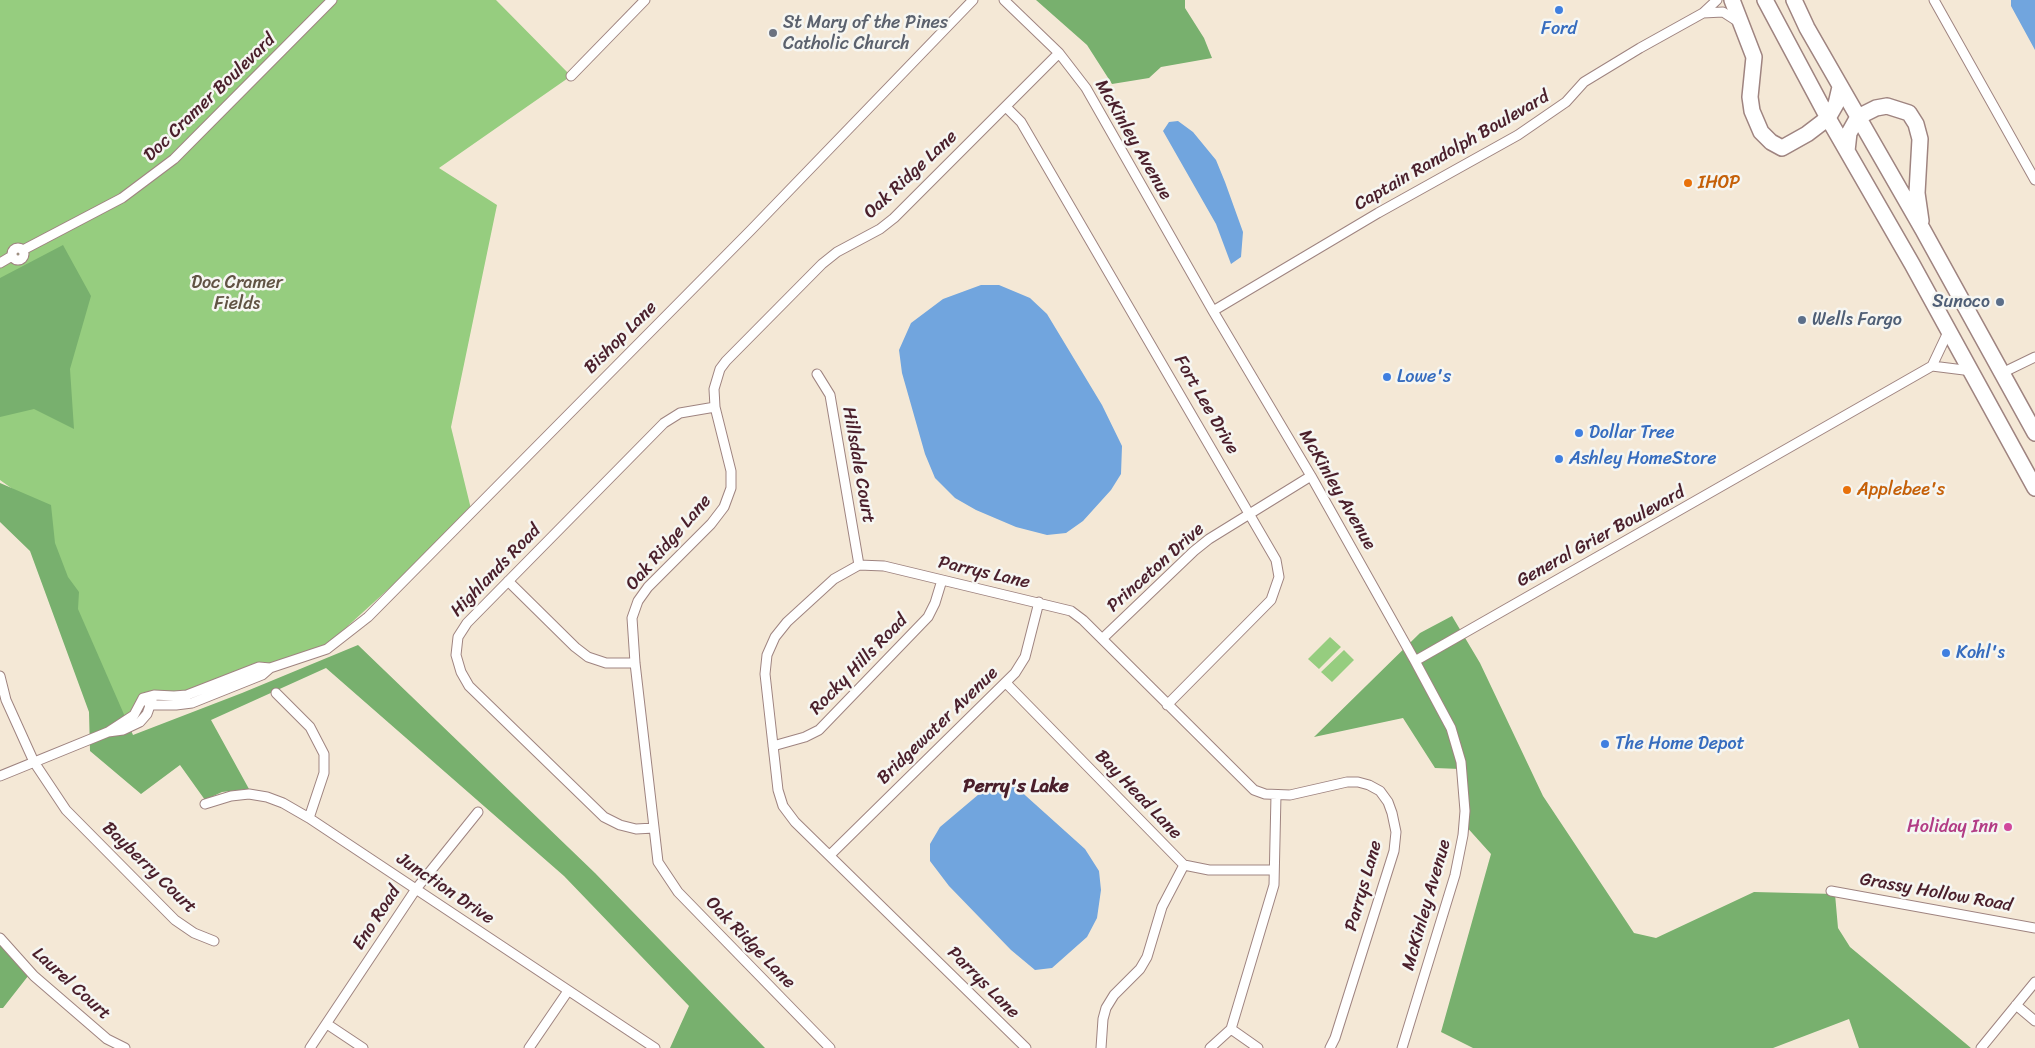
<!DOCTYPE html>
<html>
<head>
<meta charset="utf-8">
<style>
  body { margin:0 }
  canvas { display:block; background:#f4e8d6 }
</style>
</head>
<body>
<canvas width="2035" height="1048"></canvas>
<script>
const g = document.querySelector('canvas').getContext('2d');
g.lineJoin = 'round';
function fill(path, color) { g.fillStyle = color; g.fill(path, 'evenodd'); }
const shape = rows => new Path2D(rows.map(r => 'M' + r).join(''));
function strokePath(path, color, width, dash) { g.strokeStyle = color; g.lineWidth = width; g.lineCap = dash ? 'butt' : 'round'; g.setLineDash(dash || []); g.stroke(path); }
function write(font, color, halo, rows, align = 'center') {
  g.font = font + ' Sriracha,sans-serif'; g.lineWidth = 5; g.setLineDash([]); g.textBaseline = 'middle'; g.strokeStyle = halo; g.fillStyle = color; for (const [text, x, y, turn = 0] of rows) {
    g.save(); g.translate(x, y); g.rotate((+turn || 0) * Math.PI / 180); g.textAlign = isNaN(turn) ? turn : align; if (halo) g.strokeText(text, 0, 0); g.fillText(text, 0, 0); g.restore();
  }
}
fill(shape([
  [0,0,496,0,571,76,439,168,497,205,451,427,472,513,328,644,112,723,21,495,0,480],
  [1330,637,1341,647,1319,669,1308,659],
  [1344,650,1354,660,1332,682,1321,672]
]), '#96cd7f');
fill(shape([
  [1036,0,1185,0,1185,8,1204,38,1212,58,1161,67,1149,78,1112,84,1087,45],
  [63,245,91,296,70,369,74,429,34,409,0,417,0,278],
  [0,483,51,505,55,543,68,577,79,592,78,609,133,735,242,693,358,645,595,873,765,1048,670,1048,689,1006,564,876,326,668,211,720,249,789,222,792,205,800,180,765,141,794,90,751,89,712,30,551,0,522],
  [1452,616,1480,663,1543,796,1634,933,1656,938,1754,892,1835,894,1838,928,1850,947,1971,1048,1859,1048,1849,1019,1773,1048,1473,1048,1441,1032,1491,854,1464,824,1460,769,1435,768,1403,718,1314,737,1420,633],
  [0,934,32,971,3,1008,0,1008]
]), '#78b06e');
fill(shape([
  [2011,0,2035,0,2035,50,2011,6],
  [1178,121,1193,132,1216,160,1225,182,1243,232,1241,257,1231,264,1216,224,1163,131,1169,122],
  [981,285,999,285,1030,298,1047,314,1102,405,1122,446,1121,474,1111,490,1083,521,1066,533,1047,535,1016,527,976,510,955,498,935,478,925,454,902,373,899,350,911,323,943,299],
  [1003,784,1016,787,1085,849,1099,871,1101,890,1097,918,1087,937,1052,968,1035,970,1011,950,949,886,930,861,930,844,940,827,985,789]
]), '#71a5de');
const minor = shape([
  [1004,0,1059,53,1086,88,1213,311,1311,476,1415,661,1451,728,1461,762,1465,811,1463,835,1455,875,1402,1048],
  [1934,0,2035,180],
  [1703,13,1723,12,1740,23],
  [571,76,645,0],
  [1006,107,1021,122,1028,134,1276,560,1279,577,1271,600,1167,705],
  '12 254a6 6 0 1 1 12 0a6 6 0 1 1-12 0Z',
  [23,250,122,198,174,159,332,0],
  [0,263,12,256],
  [1213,311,1378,213,1518,135,1566,102,1584,82,1640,48,1703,13,1717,0],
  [1932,366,1949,330],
  [2002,373,2035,357],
  [817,374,830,395,859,565],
  [508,581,575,647,588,657,606,663,635,663],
  [1102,639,1194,551,1209,539,1311,476],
  [1415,661,1932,366,1972,371],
  [259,667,270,668,262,675,192,703,176,705,151,705,143,698,154,695,174,696,187,695,259,667],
  [270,668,327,649,368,617,751,230,973,0],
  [0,676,6,700,34,762,66,810,175,920,194,933,214,941],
  [1006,683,1184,865,1209,870,1274,870],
  [276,693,310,727,324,754,324,773,309,818],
  [143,698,134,715,108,732,123,730,140,722,147,714,152,700],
  [773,746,805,737,819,730,928,617,935,603,942,580],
  [0,776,108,732],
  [205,804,231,796,249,794,267,797,283,803,309,818,655,1048],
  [654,828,636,829,620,825,604,817,469,686,461,672,456,655,458,637,467,623,664,423,680,413,715,407],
  [830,855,1015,673,1025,657,1039,602],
  [1831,891,2035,928],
  [0,938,34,976,107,1039,125,1048],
  [2016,1005,2035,1021],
  [327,1024,363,1048],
  [1231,1029,1274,885,1276,795],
  [1231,1029,1258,1048],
  [310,1048,416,889,478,812],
  [529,1048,568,991],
  [830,1048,678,892,658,862,635,663,632,618,638,601,648,587,711,524,724,507,731,488,731,471,715,407,714,389,720,369,726,361,822,264,837,252,880,229,894,218,1059,53],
  [1026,1048,795,822,783,806,778,790,765,674,767,655,775,637,787,622,834,579,859,565,884,566,1071,611,1083,620,1254,790,1265,794,1290,795,1347,782,1358,782,1369,785,1380,791,1388,802,1392,813,1396,832,1394,851,1335,1038,1330,1048],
  [1101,1048,1103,1019,1106,1008,1114,995,1140,969,1147,957,1162,907,1184,865],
  [1210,1048,1231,1029],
  [1981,1048,2035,982]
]);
const trunk = shape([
  [1732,0,1754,57,1750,97,1752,111,1761,132,1771,142,1782,148,1807,134,1828,118,1836,104,1840,87],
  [1765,0,1828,118,1912,264,2035,488],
  [1794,0,1807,28,1923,230,2035,433],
  [1847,151,1849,133,1858,117,1876,108,1887,106,1909,113,1916,124,1920,139,1917,193,1921,221]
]);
strokePath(minor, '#9f8480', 11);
strokePath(trunk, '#9f8480', 18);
strokePath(minor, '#fff', 9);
strokePath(trunk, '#fff', 15);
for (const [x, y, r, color] of [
  [1559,10,5,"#3f7fe0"],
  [773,33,5,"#6b7280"],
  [1688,183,5,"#e8710a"],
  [2000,302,5,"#5c6f8a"],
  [1802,320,5,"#5c6f8a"],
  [1387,377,5,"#3f7fe0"],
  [1579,433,5,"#3f7fe0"],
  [1559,459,5,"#3f7fe0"],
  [1847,490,5,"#e8710a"],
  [1946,653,5,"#3f7fe0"],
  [1605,744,5,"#3f7fe0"],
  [2008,827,5,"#d1479c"]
]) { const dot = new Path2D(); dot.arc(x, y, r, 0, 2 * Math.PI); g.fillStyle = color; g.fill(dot); strokePath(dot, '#f6f6f2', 2); }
write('18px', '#5b616d', '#f6f6f2', [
  ["St Mary of the Pines",783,23],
  ["Catholic Church",783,44]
], 'left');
write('18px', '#366cbe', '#f6f6f2', [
  ["Ford",1559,29,"center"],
  ["Lowe's",1397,377],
  ["Dollar Tree",1589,433],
  ["Ashley HomeStore",1569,459],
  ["Kohl's",1956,653],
  ["The Home Depot",1615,744]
], 'left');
write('18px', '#4a1f2b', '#f6f6f2', [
  ["Doc Cramer Boulevard",210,98,-44],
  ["McKinley Avenue",1133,140,60],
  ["Captain Randolph Boulevard",1452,151,-30],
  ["Oak Ridge Lane",911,175,-43],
  ["Bishop Lane",621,338,-45],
  ["Fort Lee Drive",1206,405,60],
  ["Hillsdale Court",858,465,80],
  ["McKinley Avenue",1337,490,60],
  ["General Grier Boulevard",1601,537,-29],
  ["Oak Ridge Lane",669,543,-49],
  ["Princeton Drive",1156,568,-42],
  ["Highlands Road",496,571,-46],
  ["Parrys Lane",984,573,13],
  ["Rocky Hills Road",859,665,-46],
  ["Bridgewater Avenue",938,726,-44],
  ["Bay Head Lane",1138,795,46],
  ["Bayberry Court",149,868,44],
  ["Parrys Lane",1364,886,-74],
  ["Junction Drive",445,889,34],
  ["Grassy Hollow Road",1936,893,10],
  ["McKinley Avenue",1427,905,-74],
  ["Eno Road",377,918,-57],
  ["Oak Ridge Lane",750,943,46],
  ["Parrys Lane",983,983,45],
  ["Laurel Court",71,984,42]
]);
write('18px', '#c56008', '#f6f6f2', [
  ["IHOP",1698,183],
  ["Applebee's",1857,490]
], 'left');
write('18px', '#615344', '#f6f6f2', [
  ["Doc Cramer",237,283],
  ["Fields",237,304]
]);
write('18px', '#4e5e75', '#f6f6f2', [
  ["Sunoco",1990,302],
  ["Wells Fargo",1812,320,"left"]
], 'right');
write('18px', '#b23c85', '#f6f6f2', [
  ["Holiday Inn",1998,827]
], 'right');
write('bold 19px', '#4a1f2b', '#f6f6f2', [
  ["Perry's Lake",1016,787]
]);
</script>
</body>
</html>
